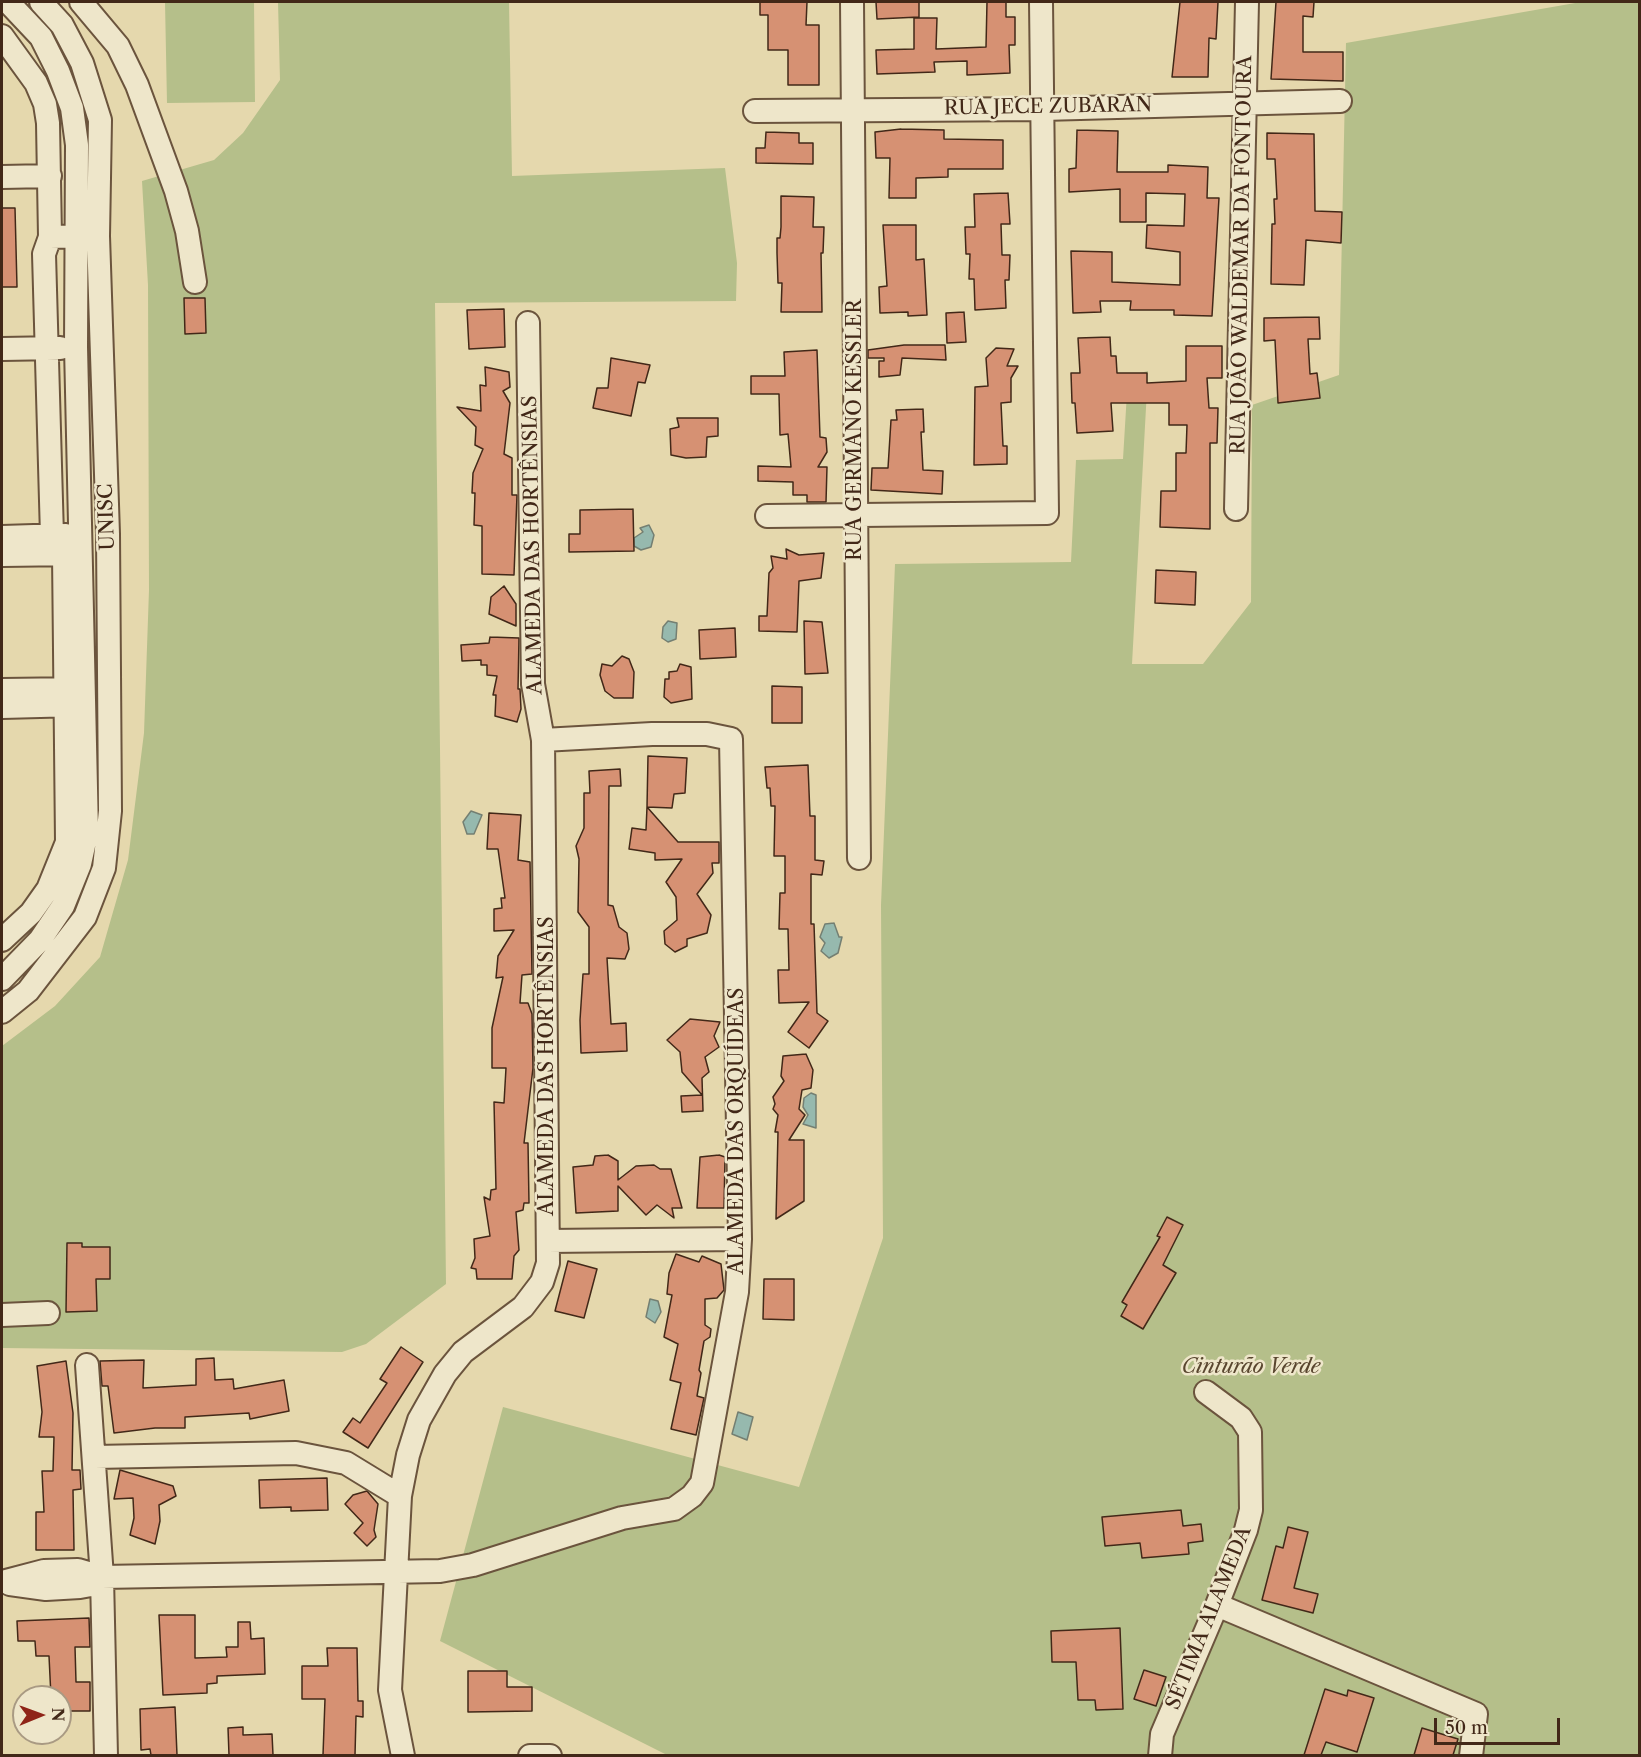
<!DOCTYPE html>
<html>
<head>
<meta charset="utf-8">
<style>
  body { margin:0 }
  #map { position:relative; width:1641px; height:1757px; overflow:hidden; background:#e5d8ad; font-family:"Libre Caslon Text",serif }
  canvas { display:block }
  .frame { position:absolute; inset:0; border:3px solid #422818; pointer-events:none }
  .north { position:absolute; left:12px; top:1685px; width:60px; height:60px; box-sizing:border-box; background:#eee6ca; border:2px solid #a99a83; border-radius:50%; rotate:89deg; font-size:16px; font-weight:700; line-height:24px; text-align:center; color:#422818 }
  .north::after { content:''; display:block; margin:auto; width:21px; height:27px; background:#8f2418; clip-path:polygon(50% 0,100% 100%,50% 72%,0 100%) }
  .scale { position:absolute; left:1434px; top:1718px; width:126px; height:27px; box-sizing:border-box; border:3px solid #422818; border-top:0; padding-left:8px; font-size:18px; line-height:21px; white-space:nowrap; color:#422818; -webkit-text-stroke:4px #eee6ca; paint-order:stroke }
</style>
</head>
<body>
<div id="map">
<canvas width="1641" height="1757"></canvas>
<div class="frame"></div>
<div class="north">N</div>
<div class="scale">50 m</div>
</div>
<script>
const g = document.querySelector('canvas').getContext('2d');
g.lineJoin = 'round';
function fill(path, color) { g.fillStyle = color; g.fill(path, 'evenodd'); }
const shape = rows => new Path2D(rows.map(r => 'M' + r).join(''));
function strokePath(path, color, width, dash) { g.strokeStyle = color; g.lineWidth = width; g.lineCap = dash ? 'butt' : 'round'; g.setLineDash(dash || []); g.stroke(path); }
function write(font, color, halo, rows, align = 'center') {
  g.font = font + ' "Libre Caslon Text",serif'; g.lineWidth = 5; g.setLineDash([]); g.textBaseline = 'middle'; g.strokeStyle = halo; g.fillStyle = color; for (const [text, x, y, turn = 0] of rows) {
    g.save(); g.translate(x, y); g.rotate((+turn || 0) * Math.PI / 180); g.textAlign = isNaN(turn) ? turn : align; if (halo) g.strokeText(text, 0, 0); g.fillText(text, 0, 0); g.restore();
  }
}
fill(shape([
  [165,2,254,2,255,102,167,103],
  [278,2,509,2,512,176,725,168,737,263,736,301,435,303,446,1284,366,1344,342,1352,2,1348,2,1046,55,1006,100,957,128,860,144,733,149,590,148,285,142,181,214,160,243,133,280,80],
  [1581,2,1639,2,1639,1755,667,1755,440,1641,503,1407,799,1487,883,1238,881,905,895,564,1071,562,1076,460,1123,459,1128,376,1148,371,1132,664,1203,664,1251,602,1252,405,1339,375,1346,43]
]), '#b5bf8a');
const water = shape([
  [649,525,654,535,651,547,641,550,634,546,634,538,643,532,640,528,649,525],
  [668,621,677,623,676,639,668,642,662,638,663,627,668,621],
  [471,811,482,815,474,834,467,834,463,822,471,811],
  [834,923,839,937,842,937,838,953,829,958,821,951,825,943,820,937,825,924,834,923],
  [811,1093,816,1095,816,1128,803,1124,808,1115,803,1107,804,1098,811,1093],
  [650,1299,658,1301,661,1312,655,1323,646,1317,650,1299],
  [738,1412,753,1417,747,1440,732,1434,738,1412]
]);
fill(water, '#96b9ae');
strokePath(water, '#747f72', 1.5);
const building = shape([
  [760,2,807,2,806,25,819,25,819,85,788,85,788,50,768,50,768,15,760,15,760,2],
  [876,2,919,2,919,17,877,19,876,2],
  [987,2,1006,2,1006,17,1015,17,1015,45,1009,45,1010,73,967,75,967,61,934,62,935,72,877,74,876,50,914,49,914,18,937,18,936,49,986,47,987,2],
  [1180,2,1218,2,1216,39,1209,38,1208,77,1172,77,1180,2],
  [1276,2,1314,2,1313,17,1303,16,1303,52,1343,52,1343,81,1271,79,1276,2],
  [901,129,944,130,944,139,1003,140,1003,169,948,169,948,177,916,178,916,198,889,198,890,158,876,158,875,132,901,129],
  [1077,130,1118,131,1117,172,1168,172,1168,165,1208,167,1207,198,1219,198,1212,316,1174,315,1174,310,1130,310,1131,301,1100,301,1101,312,1073,313,1071,251,1112,252,1112,282,1180,285,1180,252,1146,248,1147,225,1184,226,1185,194,1146,193,1146,222,1120,222,1120,189,1069,192,1069,169,1076,168,1077,130],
  [766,132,799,133,799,143,813,143,813,164,756,163,756,148,765,148,766,132],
  [1267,133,1314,134,1315,211,1342,212,1341,243,1306,240,1304,285,1271,284,1272,224,1275,224,1274,199,1277,199,1275,159,1267,159,1267,133],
  [1008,193,1010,224,1001,224,1002,255,1010,255,1009,280,1005,280,1006,308,975,310,974,279,969,279,970,254,966,254,965,227,975,227,974,194,1008,193],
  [781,196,814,197,813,227,824,227,823,253,821,253,822,312,781,312,782,283,778,283,777,253,777,238,780,238,781,227,781,196],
  [2,208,15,208,17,287,2,287,2,208],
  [883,225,916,225,916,260,924,259,927,315,908,316,908,312,880,313,879,287,887,286,883,225],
  [184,298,205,298,206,333,185,334,184,298],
  [504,309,505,347,469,349,467,310,504,309],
  [964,312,966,342,947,343,946,313,964,312],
  [1319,317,1320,339,1308,339,1310,374,1317,373,1320,398,1278,403,1275,340,1264,341,1264,318,1319,317],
  [1110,337,1111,356,1116,356,1117,373,1147,373,1147,383,1186,381,1186,346,1222,346,1222,378,1207,378,1209,408,1218,408,1217,443,1210,443,1210,529,1160,527,1161,491,1176,491,1176,453,1186,453,1187,425,1169,425,1169,403,1111,403,1113,431,1077,433,1075,403,1072,403,1071,373,1080,373,1078,338,1110,337],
  [904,345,945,345,946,360,902,358,900,375,879,377,879,361,884,361,884,358,868,358,868,350,904,345],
  [996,348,1014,349,1007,366,1018,366,1011,378,1011,402,1001,403,1003,446,1007,446,1007,464,974,465,975,387,988,386,986,358,996,348],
  [817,350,820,437,826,438,827,452,818,467,827,467,826,502,807,502,807,495,793,495,793,482,758,481,758,466,791,467,788,434,780,435,779,394,751,394,751,376,785,376,784,352,817,350],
  [611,358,650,365,645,383,638,382,631,416,593,408,597,388,608,388,611,358],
  [485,367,509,372,510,387,503,391,510,403,504,454,512,458,512,495,517,495,514,575,482,574,482,526,474,525,475,493,472,493,473,473,483,449,475,445,476,427,457,407,481,411,480,385,486,386,485,367],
  [923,409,924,432,921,432,923,470,943,471,942,494,871,490,872,468,888,468,891,420,897,420,896,410,923,409],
  [677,418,718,418,718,436,707,437,706,457,686,458,671,455,670,429,679,427,677,418],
  [633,509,634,551,569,552,569,534,580,534,580,510,633,509],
  [786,549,799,555,824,553,821,578,799,581,797,632,759,631,759,616,767,616,769,573,773,568,771,556,787,559,786,549],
  [1156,570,1196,572,1195,605,1155,603,1156,570],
  [504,586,516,604,516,626,489,614,491,597,504,586],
  [804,621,822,622,828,673,805,674,804,621],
  [735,628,736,657,700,659,699,630,735,628],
  [490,637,519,638,518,689,520,689,521,709,517,722,495,716,496,695,493,695,497,676,487,675,487,665,481,665,481,660,462,661,461,645,489,643,490,637],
  [622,656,629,659,634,672,633,698,614,698,605,691,600,675,602,664,612,666,622,656],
  [680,664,691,667,692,699,671,703,664,697,665,679,669,679,669,672,677,671,680,664],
  [772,686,802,687,802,723,772,723,772,686],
  [648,756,687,758,685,793,674,794,672,808,647,807,648,756],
  [808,765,810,816,815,816,815,860,824,861,822,875,811,874,811,924,814,924,817,1013,828,1021,809,1048,788,1032,809,1002,779,1003,778,970,789,970,788,929,779,929,780,893,785,893,785,856,774,856,775,806,771,806,770,788,767,788,765,767,808,765],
  [620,769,621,786,609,786,608,905,613,906,619,927,627,933,629,949,625,959,607,958,611,1024,626,1023,627,1051,581,1053,580,1020,583,974,589,974,589,927,578,912,579,859,576,846,584,828,584,793,590,793,589,771,620,769],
  [647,807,678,842,719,842,719,863,712,863,713,873,697,894,711,915,707,933,687,939,687,946,675,952,665,944,664,931,677,920,676,897,666,882,682,859,655,860,655,853,629,849,632,828,646,830,647,807],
  [489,813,521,815,518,860,530,862,532,974,522,975,520,1003,528,1003,532,1014,533,1068,524,1143,528,1143,529,1203,524,1203,523,1210,516,1212,519,1250,514,1256,512,1279,477,1279,476,1269,471,1268,475,1258,474,1239,490,1236,484,1197,490,1200,491,1190,496,1189,494,1102,504,1103,506,1068,492,1068,492,1028,503,977,496,978,498,956,514,930,494,931,494,909,502,908,501,898,505,898,498,849,487,849,489,813],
  [690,1019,720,1022,714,1036,719,1047,705,1057,709,1072,702,1078,703,1111,682,1112,681,1096,702,1095,682,1072,680,1052,667,1040,690,1019],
  [806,1054,813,1070,811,1088,802,1090,799,1109,805,1115,789,1140,804,1140,804,1201,776,1219,778,1132,775,1132,778,1115,773,1109,775,1104,773,1097,784,1081,781,1076,783,1056,806,1054],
  [608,1155,618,1161,618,1180,636,1166,654,1165,660,1169,671,1169,682,1208,672,1208,674,1218,657,1205,646,1215,618,1186,618,1211,576,1213,573,1167,593,1165,595,1156,608,1155],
  [719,1155,725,1157,724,1208,697,1208,700,1157,719,1155],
  [1167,1217,1183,1225,1163,1265,1176,1273,1143,1329,1121,1316,1127,1305,1122,1302,1160,1237,1157,1236,1167,1217],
  [67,1243,82,1243,82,1247,110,1247,110,1279,96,1279,97,1311,66,1312,67,1243],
  [676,1254,699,1262,702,1256,721,1264,724,1290,717,1298,705,1299,705,1325,711,1329,710,1337,704,1341,699,1370,701,1373,697,1396,704,1398,696,1435,671,1429,681,1383,670,1380,678,1344,664,1337,672,1295,667,1294,669,1273,676,1254],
  [568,1261,597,1269,584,1318,555,1311,568,1261],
  [764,1279,794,1279,794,1320,763,1319,764,1279],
  [401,1347,423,1362,368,1448,343,1432,353,1418,360,1423,387,1383,380,1379,401,1347],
  [214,1358,215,1380,233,1379,234,1389,284,1380,289,1411,250,1419,249,1413,185,1417,185,1428,155,1428,114,1433,108,1386,102,1386,100,1361,144,1360,143,1388,196,1385,196,1359,214,1358],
  [66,1361,73,1413,72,1470,80,1470,81,1489,73,1490,74,1550,36,1550,36,1512,44,1512,42,1471,53,1471,54,1437,39,1437,42,1412,37,1366,66,1361],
  [120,1470,173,1486,176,1496,159,1505,160,1521,155,1544,130,1535,134,1518,133,1498,114,1499,120,1470],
  [327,1478,328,1510,291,1511,291,1507,260,1508,259,1480,327,1478],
  [367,1491,378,1504,374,1530,376,1537,367,1546,354,1533,363,1523,345,1504,353,1495,367,1491],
  [1181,1510,1183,1526,1201,1524,1203,1541,1188,1543,1189,1554,1142,1558,1140,1543,1105,1546,1102,1517,1181,1510],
  [1288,1527,1308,1532,1294,1588,1318,1594,1313,1613,1262,1600,1276,1546,1283,1548,1288,1527],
  [159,1615,195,1615,195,1658,227,1657,226,1647,238,1647,238,1622,250,1622,251,1639,264,1638,265,1674,217,1676,217,1683,207,1684,207,1693,163,1695,159,1615],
  [89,1618,90,1647,75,1647,76,1682,90,1682,90,1711,60,1711,60,1697,51,1697,49,1656,36,1656,35,1641,18,1641,17,1621,89,1618],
  [1120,1628,1123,1709,1096,1710,1095,1700,1078,1700,1076,1662,1052,1662,1051,1631,1120,1628],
  [327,1648,357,1648,358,1701,363,1701,363,1717,356,1716,355,1755,323,1755,325,1699,302,1699,302,1666,328,1666,327,1648],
  [1144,1670,1166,1677,1156,1706,1134,1699,1144,1670],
  [468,1671,507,1671,507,1687,532,1687,532,1711,468,1712,468,1671],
  [1325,1689,1347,1696,1348,1690,1374,1698,1357,1752,1326,1742,1321,1755,1304,1755,1325,1689],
  [175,1707,177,1755,151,1755,150,1749,141,1750,140,1709,175,1707],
  [243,1727,243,1735,272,1734,273,1755,229,1755,228,1728,243,1727],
  [1422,1728,1458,1739,1453,1755,1414,1755,1422,1728]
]);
fill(building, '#d69173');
strokePath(building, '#422818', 1.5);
const minor = shape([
  [81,2,118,46,137,85,176,191,187,231,195,282],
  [852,2,859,858],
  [2,36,36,83,45,104,48,123,50,237],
  [755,111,1043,109,1340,101],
  [2,177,50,176],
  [2,349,60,348],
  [1236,509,1247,2],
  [767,516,1047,513,1041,2],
  [2,537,66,535],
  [2,555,75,554],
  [2,690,81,689],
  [2,707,78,705],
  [2,940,31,913,48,889,67,842,64,554,52,536,44,254,50,237,89,236],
  [2,979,40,940,63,906,80,864,87,832,76,347,77,145,72,108,58,71,41,37,8,2],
  [2,1012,28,991,85,917,104,868,110,811,108,534,98,236,100,120,82,63,62,25,41,2],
  [548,1241,740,1239],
  [2,1315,48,1313],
  [87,1365,102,1577,106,1756],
  [95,1457,296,1453,346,1463,400,1496],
  [2,1582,44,1571,78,1570,102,1577,440,1571,473,1565,622,1518,674,1509,692,1496,702,1483,737,1292,740,1239,731,739,707,734,652,734,543,740],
  [10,1584,46,1589,80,1587,91,1585,102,1577],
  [1217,1605,1476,1714,1471,1756],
  [403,1756,390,1690,400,1496,408,1455,419,1420,445,1374,463,1352,523,1307,542,1282,548,1263,543,740,533,684,528,323],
  [530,1756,550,1756],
  [1160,1756,1162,1734,1217,1605,1246,1530,1251,1510,1250,1432,1241,1418,1206,1392]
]);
strokePath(minor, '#6b543d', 26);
strokePath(minor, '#eee6ca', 22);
write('20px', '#422818', '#eee6ca', [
  ["RUA JECE ZUBARAN",1048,107,-1],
  ["RUA JOÃO WALDEMAR DA FONTOURA",1242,255,-89],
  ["RUA GERMANO KESSLER",855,430,-90],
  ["UNISC",107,517,-92],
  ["ALAMEDA DAS HORTÊNSIAS",533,545,-91],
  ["ALAMEDA DAS HORTÊNSIAS",547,1066,-90],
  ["ALAMEDA DAS ORQUÍDEAS",737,1131,-90],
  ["SÉTIMA ALAMEDA",1209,1618,-68]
]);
write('italic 20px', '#59462f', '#eee6ca', [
  ["Cinturão Verde",1251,1367]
]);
</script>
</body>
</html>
